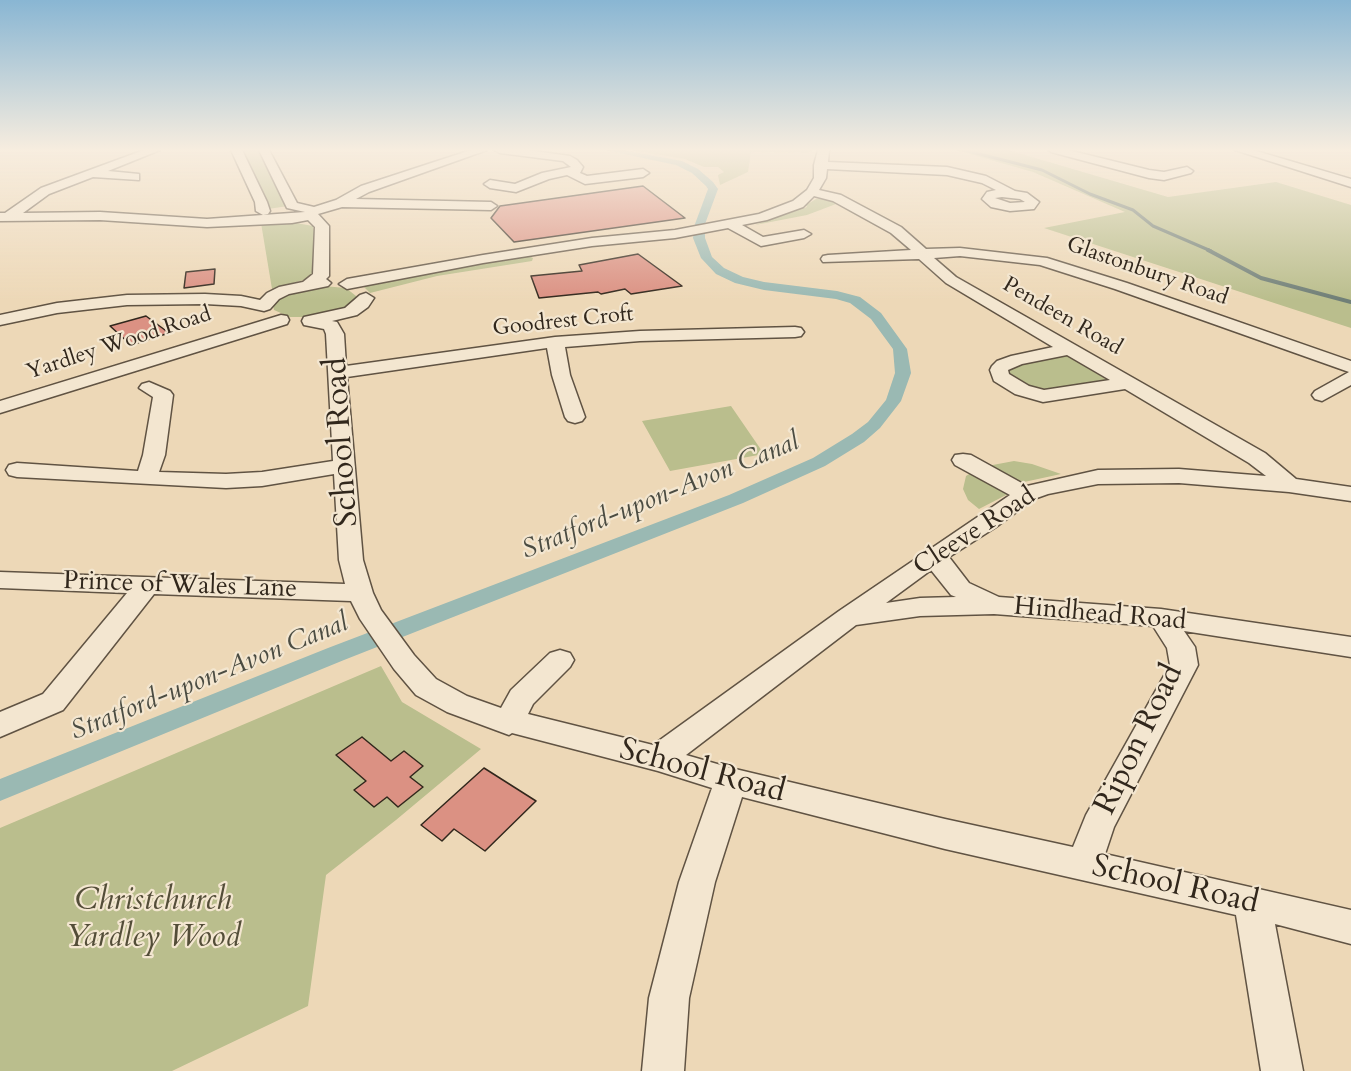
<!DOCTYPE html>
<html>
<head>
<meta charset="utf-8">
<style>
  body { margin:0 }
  canvas { display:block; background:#edd8b7 }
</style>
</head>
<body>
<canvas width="1351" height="1071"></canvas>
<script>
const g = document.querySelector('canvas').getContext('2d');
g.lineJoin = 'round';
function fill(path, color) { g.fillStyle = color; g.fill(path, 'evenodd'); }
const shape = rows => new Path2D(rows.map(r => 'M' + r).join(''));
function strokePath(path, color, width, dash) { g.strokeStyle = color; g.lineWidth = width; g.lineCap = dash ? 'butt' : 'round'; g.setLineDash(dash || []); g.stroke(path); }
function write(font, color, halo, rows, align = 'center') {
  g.font = font + ' Cardo,serif'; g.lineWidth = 4.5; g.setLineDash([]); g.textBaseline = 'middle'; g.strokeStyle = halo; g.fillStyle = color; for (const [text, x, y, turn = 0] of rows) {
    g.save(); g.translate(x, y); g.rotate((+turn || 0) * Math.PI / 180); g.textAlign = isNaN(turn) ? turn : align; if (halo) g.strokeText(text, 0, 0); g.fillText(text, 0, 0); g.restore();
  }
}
fill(shape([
  [242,150,257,150,288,206,268,209],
  [630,150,813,150,808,153,751,152,748,172,720,185,718,175,724,172,718,167,704,167,685,159],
  [956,150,1008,150,1168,197,1276,182,1351,205,1351,328,1044,228,1125,212,1033,172],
  [827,198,836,204,807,215,755,225,807,207,806,205,816,199],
  [261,223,296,223,313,226,315,236,315,270,307,279,272,289],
  [527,255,533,258,532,261,437,276,370,293,362,285],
  [323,286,346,288,356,296,356,301,341,311,316,317,290,317,274,310,273,305,277,299,285,294],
  [1063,353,1109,381,1045,394,1003,376,1010,364],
  [731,406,764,454,670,471,642,421],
  [1014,461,1032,464,1061,474,1015,484,982,467],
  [974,471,1010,493,979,509,968,500,963,489,966,476],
  [381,666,402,702,481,749,396,820,326,875,308,1006,172,1071,0,1071,0,828]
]), '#babe8d');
strokePath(shape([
  [964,150,1042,170,1090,194,1133,210,1153,226,1211,251]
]), '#707f77', 3);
strokePath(shape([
  [1208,250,1261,278,1351,302]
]), '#707f77', 4);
fill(shape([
  [605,150,623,150,682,161,698,169,713,182,718,189,705,224,705,238,712,257,724,268,743,277,764,282,837,291,860,297,881,313,907,349,911,373,901,401,880,428,864,442,825,466,743,503,344,660,0,801,0,779,328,648,729,495,813,458,852,434,868,422,886,400,895,373,893,349,871,319,850,303,836,299,764,290,735,283,716,274,701,258,693,238,695,224,708,189,706,186,692,173,676,165,605,150]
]), '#9ab9b3');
const building = shape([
  [643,186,685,218,514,242,491,218,500,206,643,186],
  [638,254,682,286,631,294,625,289,601,294,598,292,539,298,531,276,582,271,579,265,638,254],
  [215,269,214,284,184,288,186,272,215,269],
  [146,316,169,333,131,345,110,326,146,316],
  [362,737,391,761,404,751,423,766,410,777,423,787,398,807,387,797,374,807,354,790,366,781,336,755,362,737],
  [484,768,536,801,485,851,454,829,442,841,421,825,484,768]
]);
fill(building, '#db9183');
strokePath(building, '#31271c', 1.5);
const minor = shape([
  [144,150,160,150,108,171,139,174,139,180,93,177,49,194,23,213,100,212,207,219,305,212,287,208,259,150,269,150,297,203,314,207,336,200,361,186,471,150,487,150,369,192,356,199,491,202,497,206,491,210,342,207,318,214,329,226,329,276,326,279,331,283,328,286,289,294,279,299,270,309,264,311,241,306,205,304,127,305,57,313,0,325,0,315,57,303,127,295,205,294,241,296,260,300,267,293,279,287,303,282,313,274,315,227,308,220,292,223,207,227,100,220,0,221,0,213,5,213,41,188,144,150],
  [231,150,242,150,267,202,270,211,268,214,263,215,256,211,255,202,231,150],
  [494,150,527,150,570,156,577,160,583,167,580,173,587,176,643,169,649,173,643,177,585,184,567,175,549,179,516,192,490,188,484,184,490,180,515,184,542,173,571,167,563,161,500,153,494,150],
  [818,150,829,150,828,162,947,167,986,176,1015,191,1027,193,1039,202,1034,209,1010,211,991,207,982,199,987,192,996,190,982,183,947,175,827,169,826,178,819,190,841,195,901,227,926,249,960,248,1047,258,1127,283,1351,361,1351,385,1322,401,1315,399,1312,395,1315,391,1349,372,1115,289,1040,265,960,256,934,258,956,277,1265,453,1296,479,1351,487,1351,501,1289,492,1179,483,1098,484,1048,494,1034,499,996,527,949,557,969,583,999,597,1161,609,1351,637,1351,657,1184,631,1195,647,1198,665,1114,827,1105,854,1351,910,1351,944,1275,924,1303,1071,1261,1071,1236,915,945,849,742,797,715,882,689,998,684,1071,642,1071,649,998,679,882,712,788,658,771,512,733,509,735,447,712,416,695,394,669,360,619,351,601,154,594,63,710,0,737,0,712,43,694,127,593,0,588,0,572,345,584,339,560,334,474,262,486,226,488,17,477,9,475,6,470,9,465,17,463,138,471,143,455,153,397,139,388,142,384,149,382,170,391,173,395,165,455,159,472,226,474,262,472,333,461,326,334,324,329,304,325,302,321,304,317,345,308,360,295,366,293,374,298,368,307,357,315,332,321,337,322,344,334,346,366,555,337,640,331,795,327,801,328,804,332,801,336,795,337,640,341,565,347,570,375,585,417,582,421,575,423,568,421,565,417,552,375,547,348,347,377,363,560,373,593,381,610,414,655,436,679,467,696,501,708,511,690,550,653,560,650,570,653,574,660,570,667,533,704,528,714,653,745,839,611,1010,495,955,465,952,460,955,455,963,454,971,455,1027,486,1098,470,1179,469,1266,476,1249,463,1125,389,1043,402,1015,394,994,381,990,370,992,366,997,361,1011,356,1053,347,946,283,919,259,823,262,821,259,823,256,828,255,911,250,891,233,833,201,814,196,803,207,767,220,742,225,763,237,804,230,811,234,804,238,761,246,728,228,675,238,592,246,483,263,347,289,339,284,347,279,483,255,592,238,675,230,759,214,793,201,807,190,814,178,814,165,818,150],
  [1002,197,1020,199,1025,202,1010,203,995,198,1002,197],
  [1067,355,1110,380,1044,390,1029,386,1009,374,1008,370,1022,364,1067,355],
  [931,570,951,595,956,597,920,598,886,603,931,570],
  [994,614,1153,626,1167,648,1170,665,1086,815,1073,847,945,819,731,768,686,755,856,625,920,616,994,614],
  [1049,150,1068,150,1149,170,1164,172,1187,167,1193,171,1191,173,1164,180,1149,178,1051,152,1049,150],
  [1235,150,1253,150,1351,179,1351,187,1235,150],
  [281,315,287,316,289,320,287,324,0,413,0,401,281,315]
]);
strokePath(minor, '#605343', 3);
fill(minor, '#f3e6d0');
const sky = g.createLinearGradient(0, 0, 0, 300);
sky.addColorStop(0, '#89b6d3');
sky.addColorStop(0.5, '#f7eddf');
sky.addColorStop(1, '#f7eddf00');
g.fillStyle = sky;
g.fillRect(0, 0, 1351, 300);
write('22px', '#31271c', '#f3e6d0', [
  ["Glastonbury Road",1147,272,19],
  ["Pendeen Road",1062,317,30],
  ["Goodrest Croft",563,322,-6],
  ["Yardley Wood Road",119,344,-18]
]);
write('26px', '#31271c', '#f3e6d0', [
  ["Cleeve Road",975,532,-33],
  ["Prince of Wales Lane",180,586,2],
  ["Hindhead Road",1100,615,5]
]);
write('italic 27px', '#4b4c42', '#f3e6d0', [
  ["Stratford-upon-Avon Canal",661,497,-22],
  ["Stratford-upon-Avon Canal",210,678,-22]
]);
write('32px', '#31271c', '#f3e6d0', [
  ["School Road",343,442,-94],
  ["Ripon Road",1140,740,-64],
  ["School Road",702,772,15],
  ["School Road",1175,886,13]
]);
write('italic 32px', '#534d38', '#f3e6d0', [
  ["Christchurch",153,902],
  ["Yardley Wood",153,939]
]);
</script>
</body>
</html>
